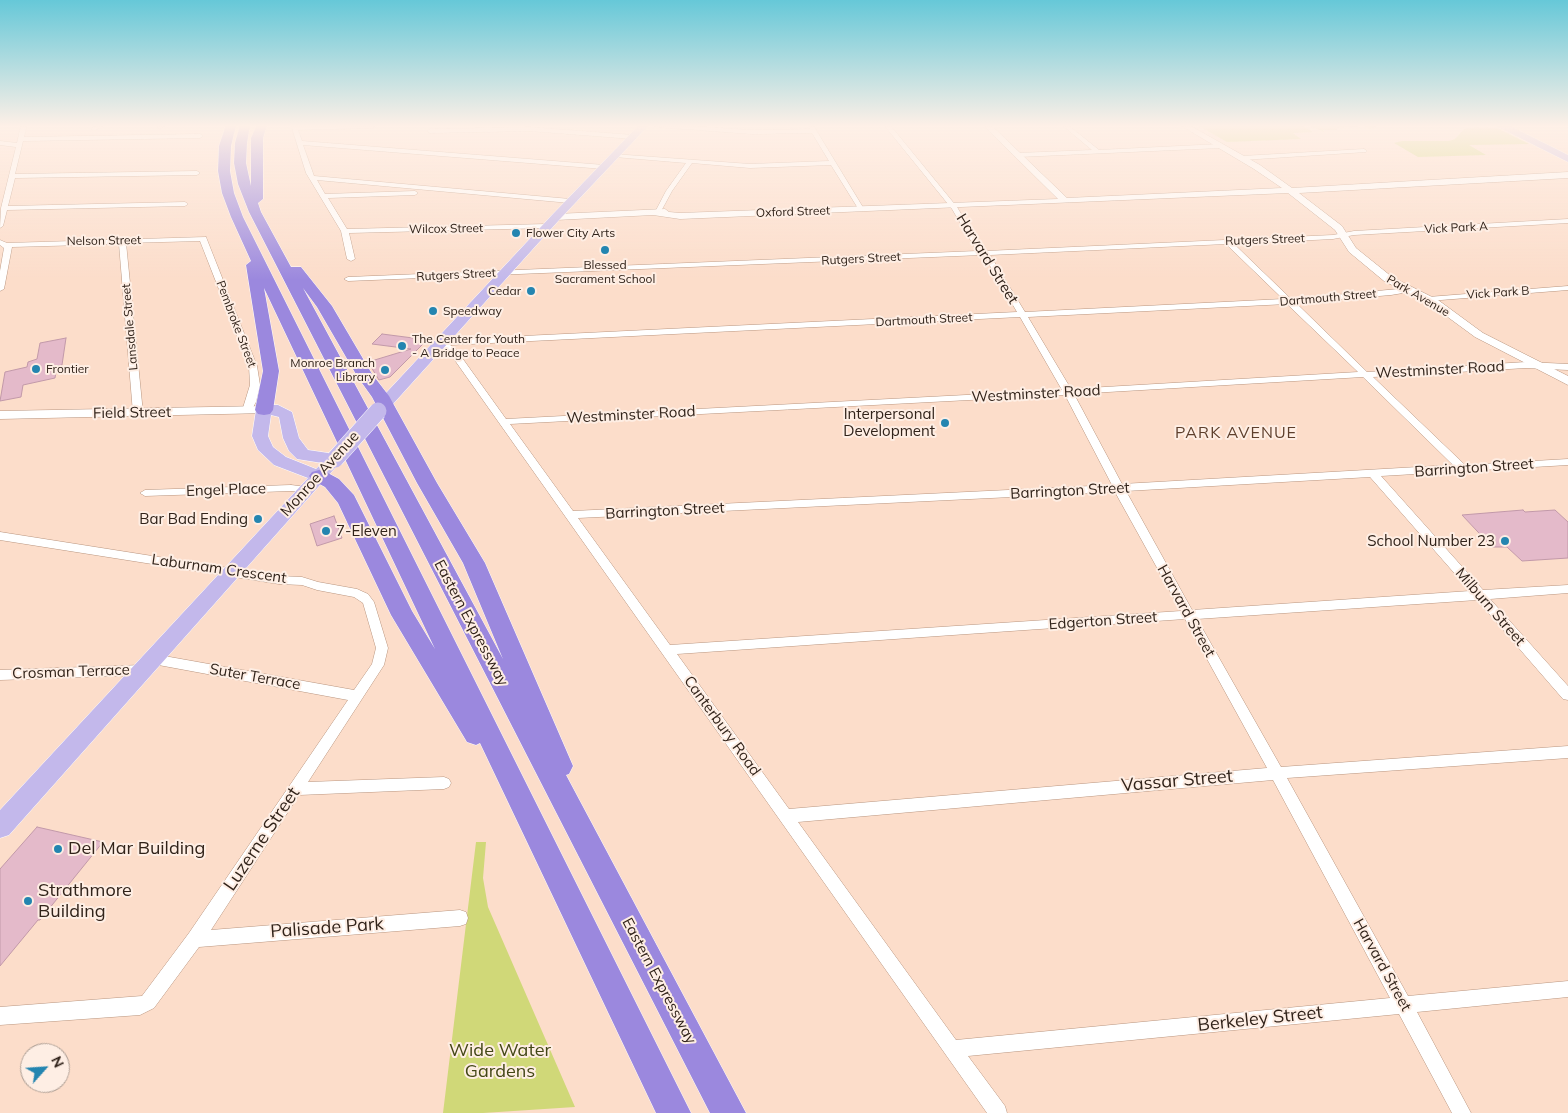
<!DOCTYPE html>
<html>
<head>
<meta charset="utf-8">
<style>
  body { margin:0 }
  #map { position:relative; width:1568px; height:1113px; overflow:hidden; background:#fcddca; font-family:Mulish,sans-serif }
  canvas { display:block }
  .north { position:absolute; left:20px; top:1043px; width:50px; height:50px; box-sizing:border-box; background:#feeee4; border:1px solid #ac9d93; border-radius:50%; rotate:64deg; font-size:14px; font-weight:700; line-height:20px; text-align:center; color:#31231a }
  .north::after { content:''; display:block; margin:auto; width:18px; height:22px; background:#2485b0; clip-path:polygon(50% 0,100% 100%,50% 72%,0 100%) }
</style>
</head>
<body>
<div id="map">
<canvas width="1568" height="1113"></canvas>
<div class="north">N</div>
</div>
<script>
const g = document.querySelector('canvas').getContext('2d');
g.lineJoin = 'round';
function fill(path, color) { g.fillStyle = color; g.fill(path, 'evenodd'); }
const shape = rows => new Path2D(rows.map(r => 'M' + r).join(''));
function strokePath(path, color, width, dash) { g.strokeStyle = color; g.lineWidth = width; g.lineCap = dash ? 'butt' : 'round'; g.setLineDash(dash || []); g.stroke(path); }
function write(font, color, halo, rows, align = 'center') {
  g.font = font + ' Mulish,sans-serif'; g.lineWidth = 4; g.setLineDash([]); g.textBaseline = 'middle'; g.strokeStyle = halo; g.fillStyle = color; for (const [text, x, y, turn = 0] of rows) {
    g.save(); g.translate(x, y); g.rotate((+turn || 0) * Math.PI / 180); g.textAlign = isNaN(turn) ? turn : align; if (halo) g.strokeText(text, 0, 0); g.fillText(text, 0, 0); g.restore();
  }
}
fill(shape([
  [1197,125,1301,125,1313,132,1293,133,1301,139,1227,142],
  [1308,125,1379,125,1370,129,1364,126,1336,128,1337,130,1323,130,1324,132],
  [1475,127,1497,128,1529,144,1469,145,1486,155,1418,157,1394,143,1402,141,1449,141,1455,139,1464,129],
  [476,842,486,842,483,878,488,907,575,1107,483,1113,443,1113]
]), '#d0d878');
const building = shape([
  [382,334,413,338,415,336,429,338,390,377,379,380,368,362,411,349,372,344,382,334],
  [66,338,62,365,57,366,55,378,23,385,21,397,0,401,5,372,27,367,28,362,37,359,40,343,66,338],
  [1523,510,1525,512,1555,510,1568,522,1568,558,1522,561,1507,547,1492,547,1462,515,1523,510],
  [334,516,342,538,317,546,310,524,334,516],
  [37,827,103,842,40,920,38,920,0,966,0,869,37,827]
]);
fill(building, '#e4baca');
strokePath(building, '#c299a9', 1);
const minor = shape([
  [21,125,27,125,24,137,200,134,203,136,200,138,23,141,15,174,197,171,200,173,197,175,15,178,8,206,185,202,188,204,185,206,7,210,3,226,0,228,1,208,16,147,0,145,0,141,17,143,21,125],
  [97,125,104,125,96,130,92,130,92,128,97,125],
  [160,125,166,125,160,129,157,127,160,125],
  [291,125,375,126,372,128,298,130,302,141,604,165,607,167,604,169,303,145,314,176,570,199,573,201,570,203,317,180,325,194,415,191,418,193,415,195,328,198,347,229,547,224,550,226,547,228,349,233,355,259,351,261,347,259,341,231,306,173,291,125],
  [653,125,675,125,752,130,810,129,807,125,813,125,864,209,859,210,831,165,750,168,692,163,672,191,659,215,655,215,654,214,666,191,686,163,615,157,612,155,613,154,750,164,829,161,812,133,752,134,656,127,653,125],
  [884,125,890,125,957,207,981,247,986,251,1333,235,1354,231,1568,219,1568,223,1354,235,1333,239,1234,244,1291,299,1409,288,1409,292,1391,295,1296,303,1367,372,1526,362,1568,364,1568,370,1526,368,1373,377,1465,465,1568,459,1568,465,1381,476,1483,590,1568,585,1568,593,1490,599,1568,686,1568,700,1563,699,1477,600,1197,619,1281,767,1568,746,1568,758,1287,778,1408,996,1568,981,1568,997,1417,1012,1471,1113,1452,1113,1399,1014,968,1056,1005,1106,1007,1113,987,1113,449,352,437,343,441,340,1017,312,986,259,982,255,348,281,344,279,348,277,977,251,952,209,884,125],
  [1226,244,1283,299,1025,312,990,255,1226,244],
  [1287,304,1358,372,1071,389,1028,317,1287,304],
  [1020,317,1062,390,506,419,455,348,450,345,1020,317],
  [1363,377,1453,465,1122,484,1074,394,1363,377],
  [1065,395,1112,485,573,511,510,424,1065,395],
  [1370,477,1470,591,1192,610,1126,491,1370,477],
  [1115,492,1181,611,670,645,578,518,1115,492],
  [1185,619,1267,768,789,809,677,654,1185,619],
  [1273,780,1390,998,956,1040,798,822,1273,780],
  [1062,125,1068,125,1099,150,1220,144,1223,146,1220,148,1018,157,1015,155,1018,153,1092,150,1062,125],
  [530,127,633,135,636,137,633,139,530,131,430,133,427,131,430,129,530,127],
  [1364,149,1367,151,1366,152,1242,160,1239,158,1242,156,1364,149],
  [206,237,257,366,260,385,256,402,250,413,244,413,242,411,250,385,249,366,200,241,126,243,143,413,141,415,138,416,133,413,119,244,12,247,4,289,0,291,0,271,4,248,0,245,0,240,7,243,206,237],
  [1568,286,1568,290,1428,301,1424,299,1428,297,1568,286],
  [291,485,307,487,312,490,307,493,291,491,145,496,140,493,145,490,291,485],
  [0,532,279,576,302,577,318,582,357,589,368,594,374,602,388,648,384,665,308,782,444,777,449,779,451,783,449,787,444,789,299,795,211,930,460,910,466,912,468,918,466,924,460,926,199,947,154,1008,140,1015,0,1025,0,1007,142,996,189,933,348,700,153,664,149,663,147,659,149,655,153,654,354,690,372,664,376,648,363,603,354,597,317,590,302,585,279,584,0,540,0,532],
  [143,665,147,666,149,670,147,674,143,675,0,680,0,670,143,665]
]);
const tertiary = shape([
  [983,125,991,125,1067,198,1282,188,1254,169,1180,125,1189,125,1260,165,1292,188,1568,172,1568,178,1299,193,1342,226,1356,248,1392,277,1438,300,1483,333,1568,376,1568,385,1475,337,1430,304,1384,281,1349,252,1335,230,1288,193,680,219,653,215,556,220,551,217,556,214,665,209,669,212,680,213,1058,199,983,125],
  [264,406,270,410,268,413,0,419,0,411,264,406]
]);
const primary = shape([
  [639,125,649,125,560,219,384,414,372,414,370,411,372,408,552,215,639,125],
  [1497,125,1508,125,1568,155,1568,162,1498,127,1497,125],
  [264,405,278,405,292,412,299,438,308,450,335,454,341,455,343,459,9,835,0,838,0,810,308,478,274,465,258,450,252,436,256,410,258,407,264,405],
  [271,415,279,417,283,438,289,451,297,459,322,463,316,469,286,457,273,447,268,436,271,415]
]);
const motorway = shape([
  [226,125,236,125,231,146,230,171,234,193,243,217,691,1113,656,1113,480,743,476,745,467,742,391,615,338,503,325,487,312,480,309,476,312,472,319,470,326,472,339,479,354,495,412,611,435,649,264,288,279,371,273,410,270,414,264,415,258,414,255,410,263,371,246,265,251,261,231,217,222,193,218,171,219,146,226,125],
  [240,125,250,125,247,143,246,163,251,186,251,138,257,125,267,125,263,138,263,199,258,203,261,212,291,267,301,267,332,306,372,374,389,396,437,483,485,563,573,766,569,774,566,775,746,1113,710,1113,249,212,238,184,234,163,235,143,240,125],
  [303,288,317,307,357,376,372,397,417,483,463,563,503,659,303,288]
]);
strokePath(minor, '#b9957f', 1);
strokePath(tertiary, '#b9957f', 1);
strokePath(primary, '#fff', 1);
strokePath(motorway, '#fff', 1);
fill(minor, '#fff');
fill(tertiary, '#fff');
fill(primary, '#c3b8eb');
fill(motorway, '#9b88de');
const primaryBridge = shape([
  [335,459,378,411]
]);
strokePath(primaryBridge, '#fff', 18, []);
strokePath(primaryBridge, '#c3b8eb', 17);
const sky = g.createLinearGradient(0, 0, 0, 280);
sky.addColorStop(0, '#66c8d8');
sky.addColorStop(0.45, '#fef0e7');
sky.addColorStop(1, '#fef0e700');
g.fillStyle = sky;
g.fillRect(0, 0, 1568, 280);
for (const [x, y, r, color] of [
  [516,233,5,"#2485b0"],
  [605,250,5,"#2485b0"],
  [531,291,5,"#2485b0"],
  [433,311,5,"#2485b0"],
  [402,346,5,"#2485b0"],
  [36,369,5,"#2485b0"],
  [385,370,5,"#2485b0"],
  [945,423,5,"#2485b0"],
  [258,519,5,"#2485b0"],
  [326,531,5,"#2485b0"],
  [1505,541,5,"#2485b0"],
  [58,849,5,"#2485b0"],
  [28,901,5,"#2485b0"]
]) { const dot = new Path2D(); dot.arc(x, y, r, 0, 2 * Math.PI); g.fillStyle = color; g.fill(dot); strokePath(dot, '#feeee4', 2); }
write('12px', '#31231a', '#feeee4', [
  ["Oxford Street",793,212,-2],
  ["Vick Park A",1456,228,-3],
  ["Wilcox Street",446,229,-1],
  ["Rutgers Street",1265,240,-2],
  ["Nelson Street",104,241,-1],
  ["Rutgers Street",861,259,-3],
  ["Rutgers Street",456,275,-3],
  ["Vick Park B",1498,293,-4],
  ["Park Avenue",1418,296,30],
  ["Dartmouth Street",1328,298,-5],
  ["Dartmouth Street",924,320,-3],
  ["Pembroke Street",236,324,69],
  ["Lansdale Street",130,327,-95]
]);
write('12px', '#31231a', '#feeee4', [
  ["Flower City Arts",526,233],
  ["Blessed",605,265,"center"],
  ["Sacrament School",605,279,"center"],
  ["Cedar",521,291,"right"],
  ["Speedway",443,311],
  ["The Center for Youth",412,339],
  ["- A Bridge to Peace",412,353],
  ["Monroe Branch",375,363,"right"],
  ["Library",375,377,"right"],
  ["Frontier",46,369]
], 'left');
write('15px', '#31231a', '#feeee4', [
  ["Harvard Street",987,259,58],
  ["Westminster Road",1440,370,-3],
  ["Westminster Road",1036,394,-3],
  ["Field Street",132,413,-1],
  ["Westminster Road",631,415,-3],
  ["Barrington Street",1474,468,-4],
  ["Monroe Avenue",320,474,-48],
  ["Engel Place",226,490,-2],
  ["Barrington Street",1070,491,-3],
  ["Barrington Street",665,511,-3],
  ["Laburnam Crescent",219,569,8],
  ["Milburn Street",1490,607,49],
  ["Harvard Street",1186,611,61],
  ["Edgerton Street",1103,621,-4],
  ["Eastern Expressway",471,623,62],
  ["Crosman Terrace",71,672,-2],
  ["Suter Terrace",255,677,10],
  ["Canterbury Road",722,726,54],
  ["Harvard Street",1382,965,61],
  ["Eastern Expressway",659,981,62]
]);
write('15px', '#31231a', '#feeee4', [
  ["Interpersonal",935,414],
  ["Development",935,431],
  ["Bar Bad Ending",248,519],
  ["7-Eleven",336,531,"left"],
  ["School Number 23",1495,541]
], 'right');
g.letterSpacing = '1px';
write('16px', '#5e3f2c', '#feeee4', [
  ["PARK AVENUE",1236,433]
]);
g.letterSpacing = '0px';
write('18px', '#31231a', '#feeee4', [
  ["Vassar Street",1177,781,-5],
  ["Luzerne Street",262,839,-56],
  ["Palisade Park",327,928,-4],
  ["Berkeley Street",1260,1019,-6]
]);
write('18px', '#31231a', '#feeee4', [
  ["Del Mar Building",68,849],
  ["Strathmore",38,891],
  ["Building",38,912]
], 'left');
write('18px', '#434716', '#feeee4', [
  ["Wide Water",500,1051],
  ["Gardens",500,1072]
]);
</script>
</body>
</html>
